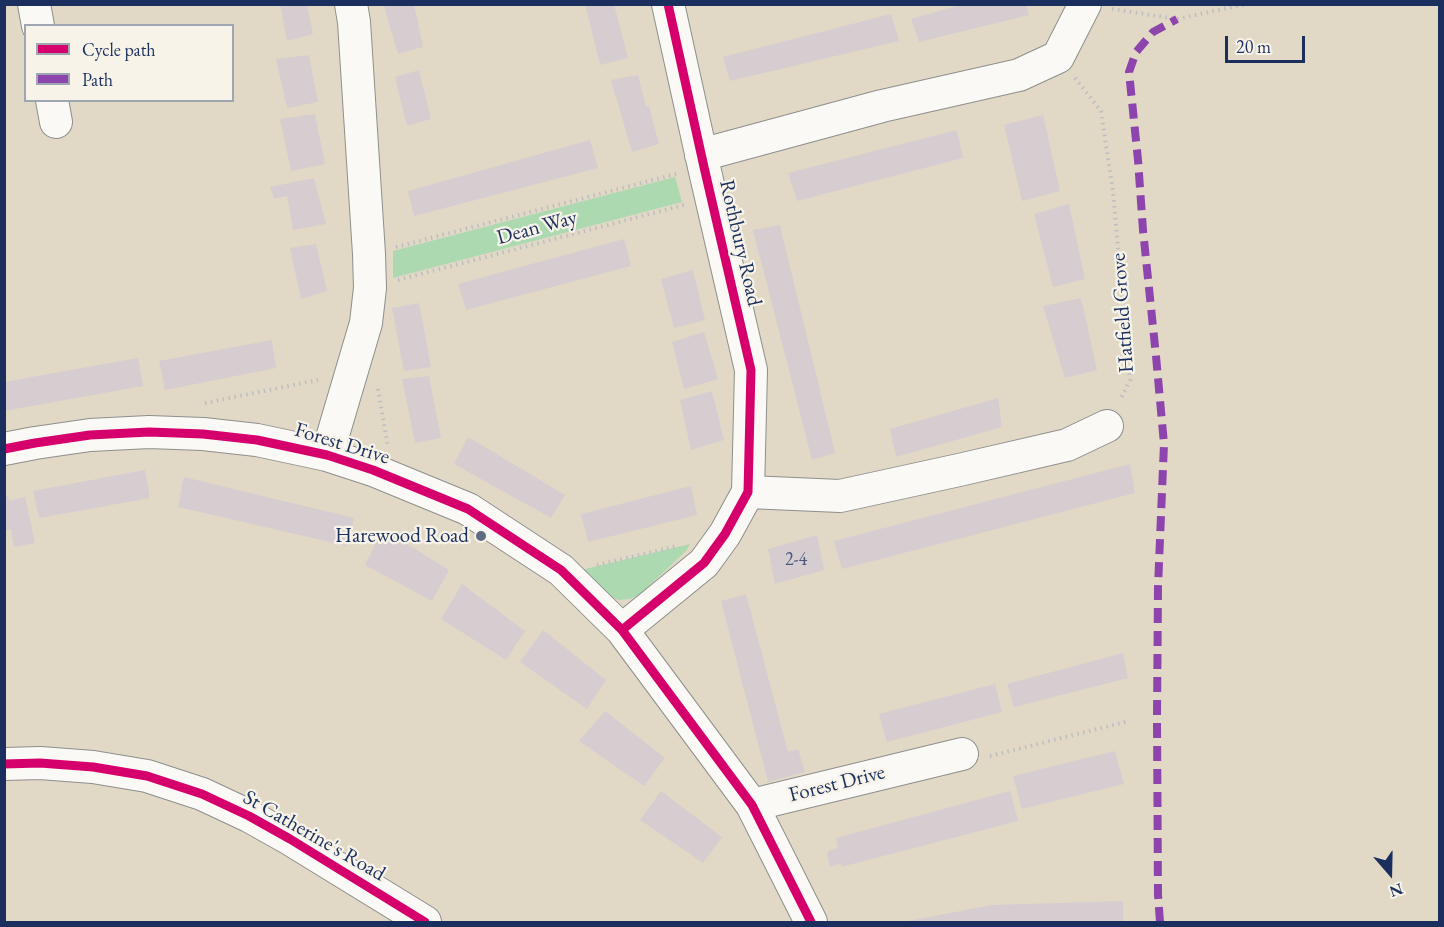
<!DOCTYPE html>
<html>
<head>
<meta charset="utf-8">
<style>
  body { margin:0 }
  #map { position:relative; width:1444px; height:927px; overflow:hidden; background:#e1d9c6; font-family:"EB Garamond",serif }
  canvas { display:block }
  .frame { position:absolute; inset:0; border:6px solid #1b2f5e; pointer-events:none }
  .legend { position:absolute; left:24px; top:24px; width:210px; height:78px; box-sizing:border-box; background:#f7f3e8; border:2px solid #9fa5b1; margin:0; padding:8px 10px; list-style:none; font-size:18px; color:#1b2f5e }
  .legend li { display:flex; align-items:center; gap:12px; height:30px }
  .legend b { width:30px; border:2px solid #9fa5b1 }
  .north { position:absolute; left:1360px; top:843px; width:60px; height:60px; -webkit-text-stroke:4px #f7f3e8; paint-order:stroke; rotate:160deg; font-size:16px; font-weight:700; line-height:24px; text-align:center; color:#1b2f5e }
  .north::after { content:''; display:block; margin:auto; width:21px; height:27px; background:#1b2f5e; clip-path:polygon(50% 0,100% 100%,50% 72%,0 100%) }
  .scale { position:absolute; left:1225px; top:36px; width:80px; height:27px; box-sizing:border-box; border:3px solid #1b2f5e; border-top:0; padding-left:8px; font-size:18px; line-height:21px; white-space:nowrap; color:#1b2f5e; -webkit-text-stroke:4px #f7f3e8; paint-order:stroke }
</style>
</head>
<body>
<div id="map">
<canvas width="1444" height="927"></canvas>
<div class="frame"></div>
<ul class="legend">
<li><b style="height:8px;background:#d6006c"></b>Cycle path</li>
<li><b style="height:8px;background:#8e44ad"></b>Path</li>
</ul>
<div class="north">N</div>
<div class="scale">20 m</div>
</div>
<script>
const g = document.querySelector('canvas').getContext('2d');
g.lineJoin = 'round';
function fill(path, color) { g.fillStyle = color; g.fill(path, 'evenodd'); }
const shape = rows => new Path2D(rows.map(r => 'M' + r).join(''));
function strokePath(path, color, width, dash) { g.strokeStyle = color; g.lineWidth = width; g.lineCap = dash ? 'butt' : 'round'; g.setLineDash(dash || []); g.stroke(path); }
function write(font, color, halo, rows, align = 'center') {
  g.font = font + ' "EB Garamond",serif'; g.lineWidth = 4.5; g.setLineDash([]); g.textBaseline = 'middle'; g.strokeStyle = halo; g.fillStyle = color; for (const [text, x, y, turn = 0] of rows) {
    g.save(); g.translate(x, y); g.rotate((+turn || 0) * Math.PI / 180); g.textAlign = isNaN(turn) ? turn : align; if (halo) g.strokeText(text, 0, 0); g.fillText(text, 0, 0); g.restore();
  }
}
fill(shape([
  [675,177,682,202,393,278,393,251],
  [690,544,686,551,639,595,630,599,619,600,613,598,581,570]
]), '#acd9b0');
fill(shape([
  [280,4,307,4,313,34,287,41],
  [388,4,414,4,423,47,398,54,384,6],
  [585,4,614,4,628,58,600,65],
  [964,4,1026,4,1029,15,919,42,911,19],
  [891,14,899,41,730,81,723,57],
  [309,55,318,102,287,108,276,59],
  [419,70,431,119,407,126,395,77],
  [638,75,646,107,649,106,659,144,632,152,611,80],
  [315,114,325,164,291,171,280,119],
  [1043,115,1060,191,1022,201,1004,125],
  [957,130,963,158,797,201,788,173],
  [590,140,598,168,414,216,408,191],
  [314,178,326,224,293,230,287,196,274,199,270,187],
  [1069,204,1085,279,1053,287,1034,214],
  [780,225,835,453,812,460,753,230],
  [624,239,631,266,466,310,458,284],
  [316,244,327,291,301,299,290,248],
  [693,270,705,320,674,328,661,279],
  [1081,298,1097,370,1065,378,1043,306],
  [419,303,431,367,404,371,392,308],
  [704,332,718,379,684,389,672,342],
  [272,340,276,368,165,390,159,361],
  [138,358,143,386,4,411,4,382],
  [429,376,441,438,415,443,402,379],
  [712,391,724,440,691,450,680,400],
  [998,398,1002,427,896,457,890,429],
  [468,437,565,495,551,518,454,464],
  [1130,464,1135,493,842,569,834,541],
  [145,470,150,498,39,518,33,491],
  [184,477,354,518,347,546,178,507],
  [691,486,697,515,588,542,581,514],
  [8,496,9,501,25,497,35,543,14,547,11,529,4,531,4,497],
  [383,529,449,570,432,601,365,565],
  [817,535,824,570,775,584,768,549],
  [462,584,525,631,506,660,441,619],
  [746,594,788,752,798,749,805,772,768,782,721,601],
  [543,630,606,680,587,709,520,662],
  [1123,653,1128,678,1014,707,1007,684],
  [995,684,1002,712,887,742,879,714],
  [605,711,665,758,644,786,579,741],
  [1115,751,1124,784,1022,809,1013,776],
  [661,791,722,837,703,863,640,820],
  [1010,791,1018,821,841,867,841,863,830,867,827,855,828,851,838,848,836,838],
  [1123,901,1123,922,908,922,908,921,992,905]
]), '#d6cdd1');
const minor = shape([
  [34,4,38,26],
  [52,100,56,122],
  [701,155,882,106,1019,75,1058,57,1085,4],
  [4,449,35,443,90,435,149,432,203,434,257,440,327,455,373,470,468,509,561,570,622,630,752,805,811,922],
  [327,455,366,323,370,288,369,254,354,22,351,4],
  [748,492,840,496,959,470,1067,445,1107,426],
  [622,630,704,563,725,534,748,492,751,370,704,167,668,4],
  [4,764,40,763,93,767,147,776,202,794,249,816,290,839,425,922],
  [752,805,962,754]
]);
strokePath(minor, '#8e8e8c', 34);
strokePath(shape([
  [1112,9,1177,19,1246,4],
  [1075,78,1101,111,1113,192,1130,380,1120,400],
  [396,247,676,174],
  [398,280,684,205],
  [378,389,388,447],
  [205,403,318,380],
  [597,565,677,546],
  [990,756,1129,721]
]), '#bdbebf', 4, [1.5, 4.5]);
strokePath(minor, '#faf9f6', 32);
strokePath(shape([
  [1160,922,1158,895,1157,719,1158,587,1164,444,1156,356,1143,230,1138,160,1129,72,1136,52,1153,32,1177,19]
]), '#8e44ad', 8, [15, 8]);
strokePath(shape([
  [4,449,35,443,90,435,149,432,203,434,257,440,327,455,373,470,468,509,561,570,622,630,752,805,811,922],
  [622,630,704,563,725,534,748,492,751,370,704,167,668,4],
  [4,764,40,763,93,767,147,776,202,794,249,816,290,839,425,922]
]), '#d6006c', 9);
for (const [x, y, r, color] of [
  [481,536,6,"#606a82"]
]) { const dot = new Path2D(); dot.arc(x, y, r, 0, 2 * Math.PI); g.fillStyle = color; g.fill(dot); strokePath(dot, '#f7f3e8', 2); }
write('18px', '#4a567b', null, [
  ["2-4",796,560]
]);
write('21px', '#1b2f5e', '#f7f3e8', [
  ["Dean Way",537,228,-15],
  ["Rothbury Road",740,243,77],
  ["Hatfield Grove",1123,313,-94],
  ["Forest Drive",342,444,17],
  ["Forest Drive",837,784,-14],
  ["St Catherine's Road",314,836,30]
]);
write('21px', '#1b2f5e', '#f7f3e8', [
  ["Harewood Road",469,536]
], 'right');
</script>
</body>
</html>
